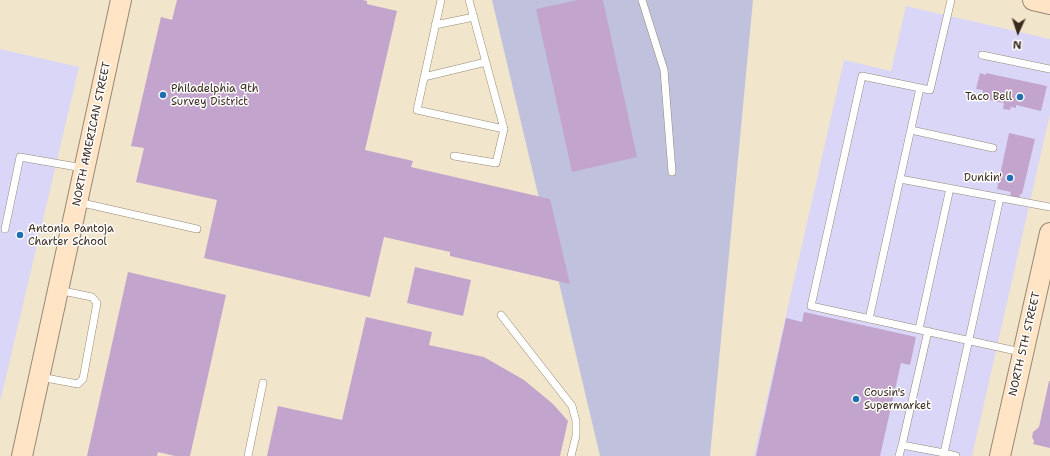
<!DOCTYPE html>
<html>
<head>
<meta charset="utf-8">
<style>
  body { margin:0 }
  #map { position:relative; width:1050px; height:456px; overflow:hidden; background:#f1e6cc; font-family:"Shantell Sans",sans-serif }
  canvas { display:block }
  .north { position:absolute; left:998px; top:12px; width:40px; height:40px; -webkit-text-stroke:3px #fff; paint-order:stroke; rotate:183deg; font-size:11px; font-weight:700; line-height:16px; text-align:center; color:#3b2a1e }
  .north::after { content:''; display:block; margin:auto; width:14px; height:18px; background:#3b2a1e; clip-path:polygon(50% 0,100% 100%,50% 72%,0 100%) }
</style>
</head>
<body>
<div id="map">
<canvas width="1050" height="456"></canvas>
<div class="north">N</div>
</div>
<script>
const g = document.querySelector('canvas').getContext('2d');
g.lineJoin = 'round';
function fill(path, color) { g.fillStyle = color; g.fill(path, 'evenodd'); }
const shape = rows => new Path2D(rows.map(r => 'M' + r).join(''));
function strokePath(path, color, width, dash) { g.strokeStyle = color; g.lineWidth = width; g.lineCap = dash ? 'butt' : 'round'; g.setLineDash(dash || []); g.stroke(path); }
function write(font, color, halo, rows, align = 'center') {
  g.font = font + ' "Shantell Sans",sans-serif'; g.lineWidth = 3; g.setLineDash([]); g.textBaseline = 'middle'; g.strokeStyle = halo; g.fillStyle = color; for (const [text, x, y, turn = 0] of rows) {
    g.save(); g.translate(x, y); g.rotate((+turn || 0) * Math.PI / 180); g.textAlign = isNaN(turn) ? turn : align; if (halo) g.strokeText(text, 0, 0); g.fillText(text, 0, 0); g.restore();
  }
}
fill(shape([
  [906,6,1050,39,1050,114,972,456,754,456,844,60,891,71],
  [0,49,79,67,0,402]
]), '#d9d6f7');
fill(shape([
  [492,0,753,0,710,456,600,456]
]), '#c0c2dd');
fill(shape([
  [177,0,362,0,367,1,367,4,397,11,365,150,413,161,411,167,550,199,570,284,450,256,450,252,384,237,370,297,204,258,217,200,136,182,144,148,131,146,161,17,172,20],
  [578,0,603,0,637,157,572,172,536,9],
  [980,73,986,75,986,73,1047,86,1041,111,1016,105,1016,108,1011,107,1010,110,1003,109,1004,103,981,98,983,90,976,89],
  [1009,133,1035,139,1022,194,1020,194,1019,199,1010,196,1011,192,997,189],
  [415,267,471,280,463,316,407,303],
  [128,272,226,295,190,456,175,456,158,452,157,456,87,456],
  [804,312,916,337,910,365,901,363,880,456,756,456,786,318,802,322],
  [366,317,432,332,429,345,484,357,524,380,553,404,568,421,560,456,267,456,278,406,342,420],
  [1049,381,1050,381,1050,448,1033,444,1034,441,1032,437,1033,432,1039,427]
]), '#c3a4cd');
const lane = shape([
  [441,0,417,110,504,129,469,0],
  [642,0,664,70,672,172],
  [951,0,930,90,862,76,811,306,1021,352],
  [435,25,474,17],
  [982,55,1050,69],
  [424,77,486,62],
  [911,130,993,148],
  [454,156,496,163,504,129],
  [900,179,1050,207],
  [78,202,197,229],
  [5,229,20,157,83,168],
  [501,315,572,406,576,421,576,436,571,456],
  [869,319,920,88],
  [919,329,950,188],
  [928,331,902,445,944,453],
  [40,377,78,384,83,379,97,303,92,297,58,290],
  [248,456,263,383],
  [899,456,902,445],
  [956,456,944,453,1000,198]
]);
const secondary = shape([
  [1033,0,1050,4],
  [22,456,121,0],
  [1000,456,1050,233]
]);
strokePath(lane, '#968875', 8);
strokePath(secondary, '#968875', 22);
strokePath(lane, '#fff', 7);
strokePath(secondary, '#ffe4c6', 20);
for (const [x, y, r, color] of [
  [163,95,4,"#1f6fb2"],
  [1020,97,4,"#1f6fb2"],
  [1010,178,4,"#1f6fb2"],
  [20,235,4,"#1f6fb2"],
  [856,399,4,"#1f6fb2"]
]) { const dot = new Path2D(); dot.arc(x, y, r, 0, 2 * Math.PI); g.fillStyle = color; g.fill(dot); strokePath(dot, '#fff', 1.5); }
write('11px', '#3b2a1e', '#fff', [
  ["Philadelphia 9th",171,89],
  ["Survey District",171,102],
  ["Taco Bell",1012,97,"right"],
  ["Dunkin'",1002,178,"right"],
  ["Antonia Pantoja",28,229],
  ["Charter School",28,242],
  ["Cousin's",864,393],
  ["Supermarket",864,406]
], 'left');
write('11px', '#3b2a1e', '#fff', [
  ["NORTH AMERICAN STREET",92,134,-78],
  ["NORTH 5TH STREET",1025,344,-77]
]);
</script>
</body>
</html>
